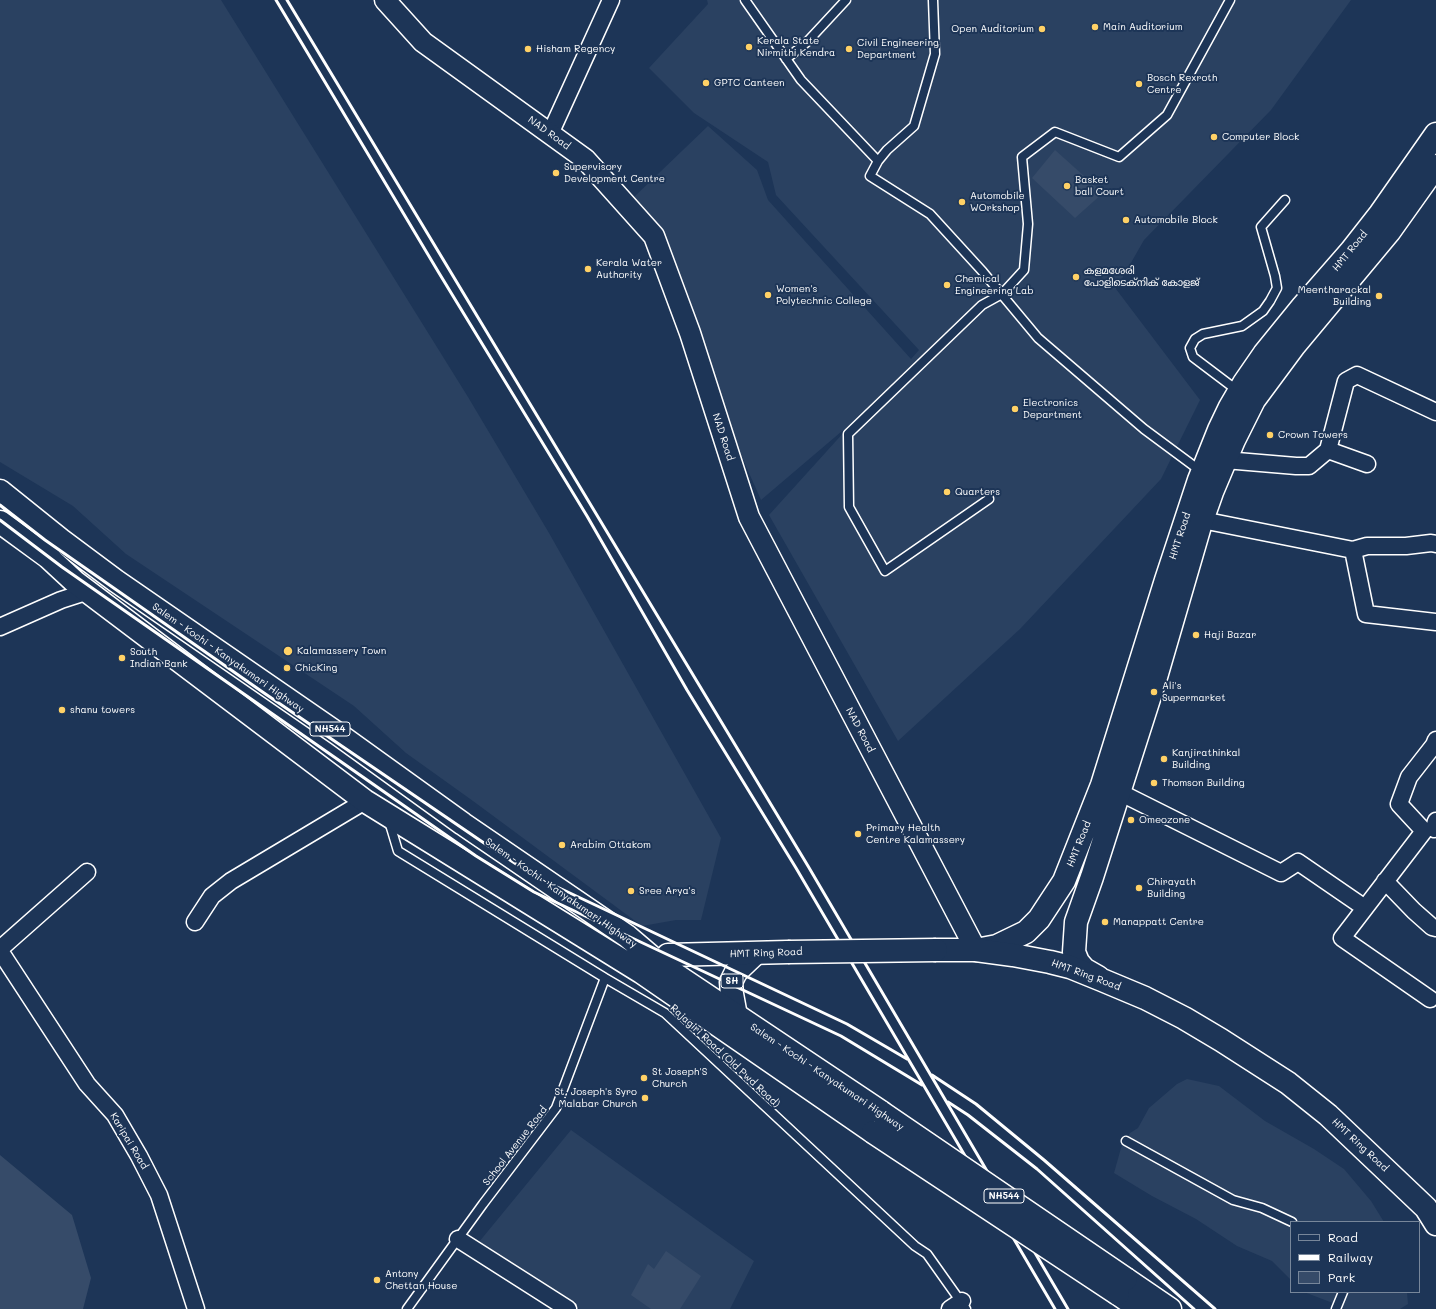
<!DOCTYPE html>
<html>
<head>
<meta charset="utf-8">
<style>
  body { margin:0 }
  #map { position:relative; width:1436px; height:1309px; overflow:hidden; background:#1d3557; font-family:Mali,sans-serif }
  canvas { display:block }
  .legend { position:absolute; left:1290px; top:1221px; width:130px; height:72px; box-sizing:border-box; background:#1d3557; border:1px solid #77869a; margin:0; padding:5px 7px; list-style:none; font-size:12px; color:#fff }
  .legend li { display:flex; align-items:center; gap:8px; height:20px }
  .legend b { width:20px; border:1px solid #77869a }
</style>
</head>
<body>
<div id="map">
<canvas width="1436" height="1309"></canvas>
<ul class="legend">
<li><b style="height:5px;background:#1d3557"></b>Road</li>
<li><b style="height:5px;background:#fff"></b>Railway</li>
<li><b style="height:11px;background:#364b69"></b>Park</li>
</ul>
</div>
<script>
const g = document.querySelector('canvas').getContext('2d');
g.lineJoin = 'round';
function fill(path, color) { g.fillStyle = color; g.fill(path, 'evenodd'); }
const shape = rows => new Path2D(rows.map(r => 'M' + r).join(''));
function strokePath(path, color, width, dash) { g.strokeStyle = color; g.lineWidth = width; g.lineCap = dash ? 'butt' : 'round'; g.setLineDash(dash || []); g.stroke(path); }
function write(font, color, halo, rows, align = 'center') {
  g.font = font + ' Mali,"Noto Sans Malayalam",sans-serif'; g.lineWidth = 4; g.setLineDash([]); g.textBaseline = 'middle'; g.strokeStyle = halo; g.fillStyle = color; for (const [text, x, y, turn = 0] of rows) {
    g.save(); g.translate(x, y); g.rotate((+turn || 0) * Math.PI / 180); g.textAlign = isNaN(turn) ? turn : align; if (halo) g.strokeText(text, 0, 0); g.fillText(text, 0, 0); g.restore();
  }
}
fill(shape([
  [0,0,221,0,468,397,549,533,721,838,701,920,676,920,642,926,473,801,406,753,354,706,126,554,73,506,0,462],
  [707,0,1351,0,1271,110,1144,240,1116,289,1200,400,1161,479,1020,629,898,741,769,515,855,420,761,500,726,421,662,235,634,197,708,126,757,170,768,200,911,359,919,350,776,195,768,162,694,113,649,68,708,4],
  [1187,1079,1219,1086,1265,1121,1314,1149,1344,1169,1371,1201,1384,1222,1291,1222,1291,1280,1272,1261,1237,1246,1196,1219,1152,1196,1114,1173,1121,1148,1130,1133,1138,1128,1149,1108,1177,1084],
  [571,1130,754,1261,730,1309,580,1309,479,1242],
  [1304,1292,1407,1292,1408,1304,1400,1309,1345,1309,1338,1305]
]), '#2a4161');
fill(shape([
  [1055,150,1103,193,1075,218,1032,178],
  [0,1155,72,1215,91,1278,83,1309,0,1309],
  [666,1251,701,1276,680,1309,651,1309,631,1295,648,1264,654,1269]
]), '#364b69');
const service = shape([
  [745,0,801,80,878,161],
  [933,0,935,54,914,126,887,150,878,161,870,176,930,214,983,272,1038,338,1144,429,1202,472],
  [786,59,807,42,846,0],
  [1238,391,1193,357,1190,348,1195,339,1203,334,1242,326,1263,311,1270,301,1277,288,1275,276,1261,227,1285,200],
  [989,499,885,571,849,507,848,434,982,305,1002,294,1024,270,1028,224,1022,157,1055,132,1119,157,1167,115,1230,0],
  [389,821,398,851,605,978,665,1013,915,1246,927,1254,966,1309],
  [1126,1141,1233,1200,1262,1208,1292,1222],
  [407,1309,483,1204,556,1108,605,978],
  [1336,1309,1343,1292]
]);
const minor = shape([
  [550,134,611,0],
  [1328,450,1367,464],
  [1225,460,1296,466,1309,466,1328,450,1346,381,1357,375,1436,412],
  [1202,520,1353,550,1366,614,1436,622],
  [1353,550,1367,546,1406,546,1431,543,1436,544],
  [0,627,61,600,89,591],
  [1119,792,1281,873,1298,862,1365,908],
  [1434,829,1436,821],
  [1385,881,1414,911,1432,927,1436,928],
  [195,922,212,896,231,881,365,801],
  [0,949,87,872],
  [0,951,87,1084,115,1115,139,1156,159,1195,196,1309],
  [1430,999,1342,938,1424,831,1399,804,1409,777,1434,745,1436,740],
  [458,1239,568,1309],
  [950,1309,962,1301]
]);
const tertiary = shape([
  [385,0,423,42,585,159,654,236,690,333,749,517,976,950]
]);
const primary = shape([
  [976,950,997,946,1026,932,1039,919,1064,881,1102,785,1166,580,1199,480,1219,430,1230,407,1244,383,1264,354,1303,306,1351,251,1380,214,1436,134],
  [1098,977,1084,969,1078,962,1074,952,1076,922,1092,877,1156,677,1200,526,1212,492,1234,440,1254,400,1294,346,1389,232,1436,166],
  [736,1016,732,994,731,982,736,972,755,954]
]);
const trunk = shape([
  [0,491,61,540,116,581,338,734,463,824,627,936,661,965,881,1112],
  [0,522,48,557,75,582,365,801,641,972,873,1132],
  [936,950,976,950,1013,955,1050,962,1070,967,1102,980,1145,998,1184,1018,1221,1040,1288,1083,1328,1115,1426,1208,1436,1224],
  [661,965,668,955,788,952],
  [1126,1279,1170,1309],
  [1118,1294,1140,1309]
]);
strokePath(service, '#fff', 11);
strokePath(minor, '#fff', 19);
strokePath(tertiary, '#fff', 23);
strokePath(primary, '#fff', 25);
strokePath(trunk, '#fff', 25);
strokePath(service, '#1d3557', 8);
strokePath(minor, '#1d3557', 16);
strokePath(tertiary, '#1d3557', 20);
strokePath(primary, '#1d3557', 22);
strokePath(trunk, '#1d3557', 22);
strokePath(shape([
  [276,0,439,273,587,516,687,690,796,868,1055,1309],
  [287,0,808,866,1068,1309],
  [0,505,45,540,264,693,484,843,536,877,847,1024,907,1059],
  [0,520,62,567,168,641,476,856,534,892,841,1036,922,1085],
  [932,1075,976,1104,1044,1160,1215,1309],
  [948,1102,968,1115,1037,1169,1194,1309]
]), '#fff', 3);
const trunkBridge = shape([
  [788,952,936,950],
  [881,1112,1126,1279],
  [873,1132,1118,1294]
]);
strokePath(trunkBridge, '#fff', 25, []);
strokePath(trunkBridge, '#1d3557', 22);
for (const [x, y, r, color] of [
  [1095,27,4,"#ffd166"],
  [1042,29,4,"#ffd166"],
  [749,47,4,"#ffd166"],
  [528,49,4,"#ffd166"],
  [849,49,4,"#ffd166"],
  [706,83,4,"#ffd166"],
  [1139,84,4,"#ffd166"],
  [1214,137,4,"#ffd166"],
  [556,173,4,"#ffd166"],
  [1067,186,4,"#ffd166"],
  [962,202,4,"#ffd166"],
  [1126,220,4,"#ffd166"],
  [588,269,4,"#ffd166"],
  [1076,277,4,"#ffd166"],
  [947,285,4,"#ffd166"],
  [768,295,4,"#ffd166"],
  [1379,296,4,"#ffd166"],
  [1015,409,4,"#ffd166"],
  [1270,435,4,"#ffd166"],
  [947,492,4,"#ffd166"],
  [1196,635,4,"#ffd166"],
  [288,651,5,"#ffd166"],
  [122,658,4,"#ffd166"],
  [287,668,4,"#ffd166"],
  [1154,692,4,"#ffd166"],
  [62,710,4,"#ffd166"],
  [1164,759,4,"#ffd166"],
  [1154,783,4,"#ffd166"],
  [1131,820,4,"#ffd166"],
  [858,834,4,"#ffd166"],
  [562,845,4,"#ffd166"],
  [1139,888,4,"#ffd166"],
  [631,891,4,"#ffd166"],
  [1105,922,4,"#ffd166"],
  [644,1078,4,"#ffd166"],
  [645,1098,4,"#ffd166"],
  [377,1280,4,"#ffd166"]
]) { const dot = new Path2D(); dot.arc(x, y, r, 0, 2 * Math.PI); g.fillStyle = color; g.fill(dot); strokePath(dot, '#1d3557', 1.5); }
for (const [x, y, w] of [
  [330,729,40],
  [732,981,22],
  [1004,1196,40]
]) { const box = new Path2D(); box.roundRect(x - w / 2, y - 7, w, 14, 3); g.fillStyle = '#1d3557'; g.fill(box); strokePath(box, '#fff', 1); }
write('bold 9px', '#fff', null, [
  ["NH544",330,729],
  ["SH",732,981],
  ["NH544",1004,1196]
]);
write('10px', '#fff', '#1d3557', [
  ["Main Auditorium",1103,27],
  ["Open Auditorium",1034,29,"right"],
  ["Kerala State",757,41],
  ["Nirmithi Kendra",757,53],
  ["Civil Engineering",857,43],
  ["Department",857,55],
  ["Hisham Regency",536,49],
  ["Bosch Rexroth",1147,78],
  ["Centre",1147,90],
  ["GPTC Canteen",714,83],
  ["Computer Block",1222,137],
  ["Supervisory",564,167],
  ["Development Centre",564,179],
  ["Basket",1075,180],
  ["ball Court",1075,192],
  ["Automobile",970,196],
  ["WOrkshop",970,208],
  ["Automobile Block",1134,220],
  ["Kerala Water",596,263],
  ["Authority",596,275],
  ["കളമശേരി",1084,271],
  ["പോളിടെക്നിക് കോളജ്",1084,283],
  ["Chemical",955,279],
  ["Engineering Lab",955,291],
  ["Women's",776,289],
  ["Polytechnic College",776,301],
  ["Meentharackal",1371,290,"right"],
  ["Building",1371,302,"right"],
  ["Electronics",1023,403],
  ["Department",1023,415],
  ["Crown Towers",1278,435],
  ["Quarters",955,492],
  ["Haji Bazar",1204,635],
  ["Kalamassery Town",297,651],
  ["South",130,652],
  ["Indian Bank",130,664],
  ["ChicKing",295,668],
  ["Ali's",1162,686],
  ["Supermarket",1162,698],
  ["shanu towers",70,710],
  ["Kanjirathinkal",1172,753],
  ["Building",1172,765],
  ["Thomson Building",1162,783],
  ["Omeozone",1139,820],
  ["Primary Health",866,828],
  ["Centre Kalamassery",866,840],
  ["Arabim Ottakom",570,845],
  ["Chirayath",1147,882],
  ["Building",1147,894],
  ["Sree Arya's",639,891],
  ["Manappatt Centre",1113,922],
  ["St Joseph'S",652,1072],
  ["Church",652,1084],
  ["St. Joseph's Syro",637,1092,"right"],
  ["Malabar Church",637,1104,"right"],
  ["Antony",385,1274],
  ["Chettan House",385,1286]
], 'left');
write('10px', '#fff', '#1d3557', [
  ["NAD Road",549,133,36],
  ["HMT Road",1350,251,-51],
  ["NAD Road",723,437,72],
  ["HMT Road",1180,536,-72],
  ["Salem - Kochi - Kanyakumari Highway",228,658,35],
  ["NAD Road",860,730,62],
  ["HMT Road",1079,844,-68],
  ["Salem - Kochi - Kanyakumari Highway",561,893,35],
  ["HMT Ring Road",766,953,-2],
  ["HMT Ring Road",1086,975,20],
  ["Rajagiri Road (Old Pwd Road)",725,1056,43],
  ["Salem - Kochi - Kanyakumari Highway",827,1077,34],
  ["Karipai Road",129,1141,59],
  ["HMT Ring Road",1360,1145,43],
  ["School Avenue Road",515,1146,-52]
]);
</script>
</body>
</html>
